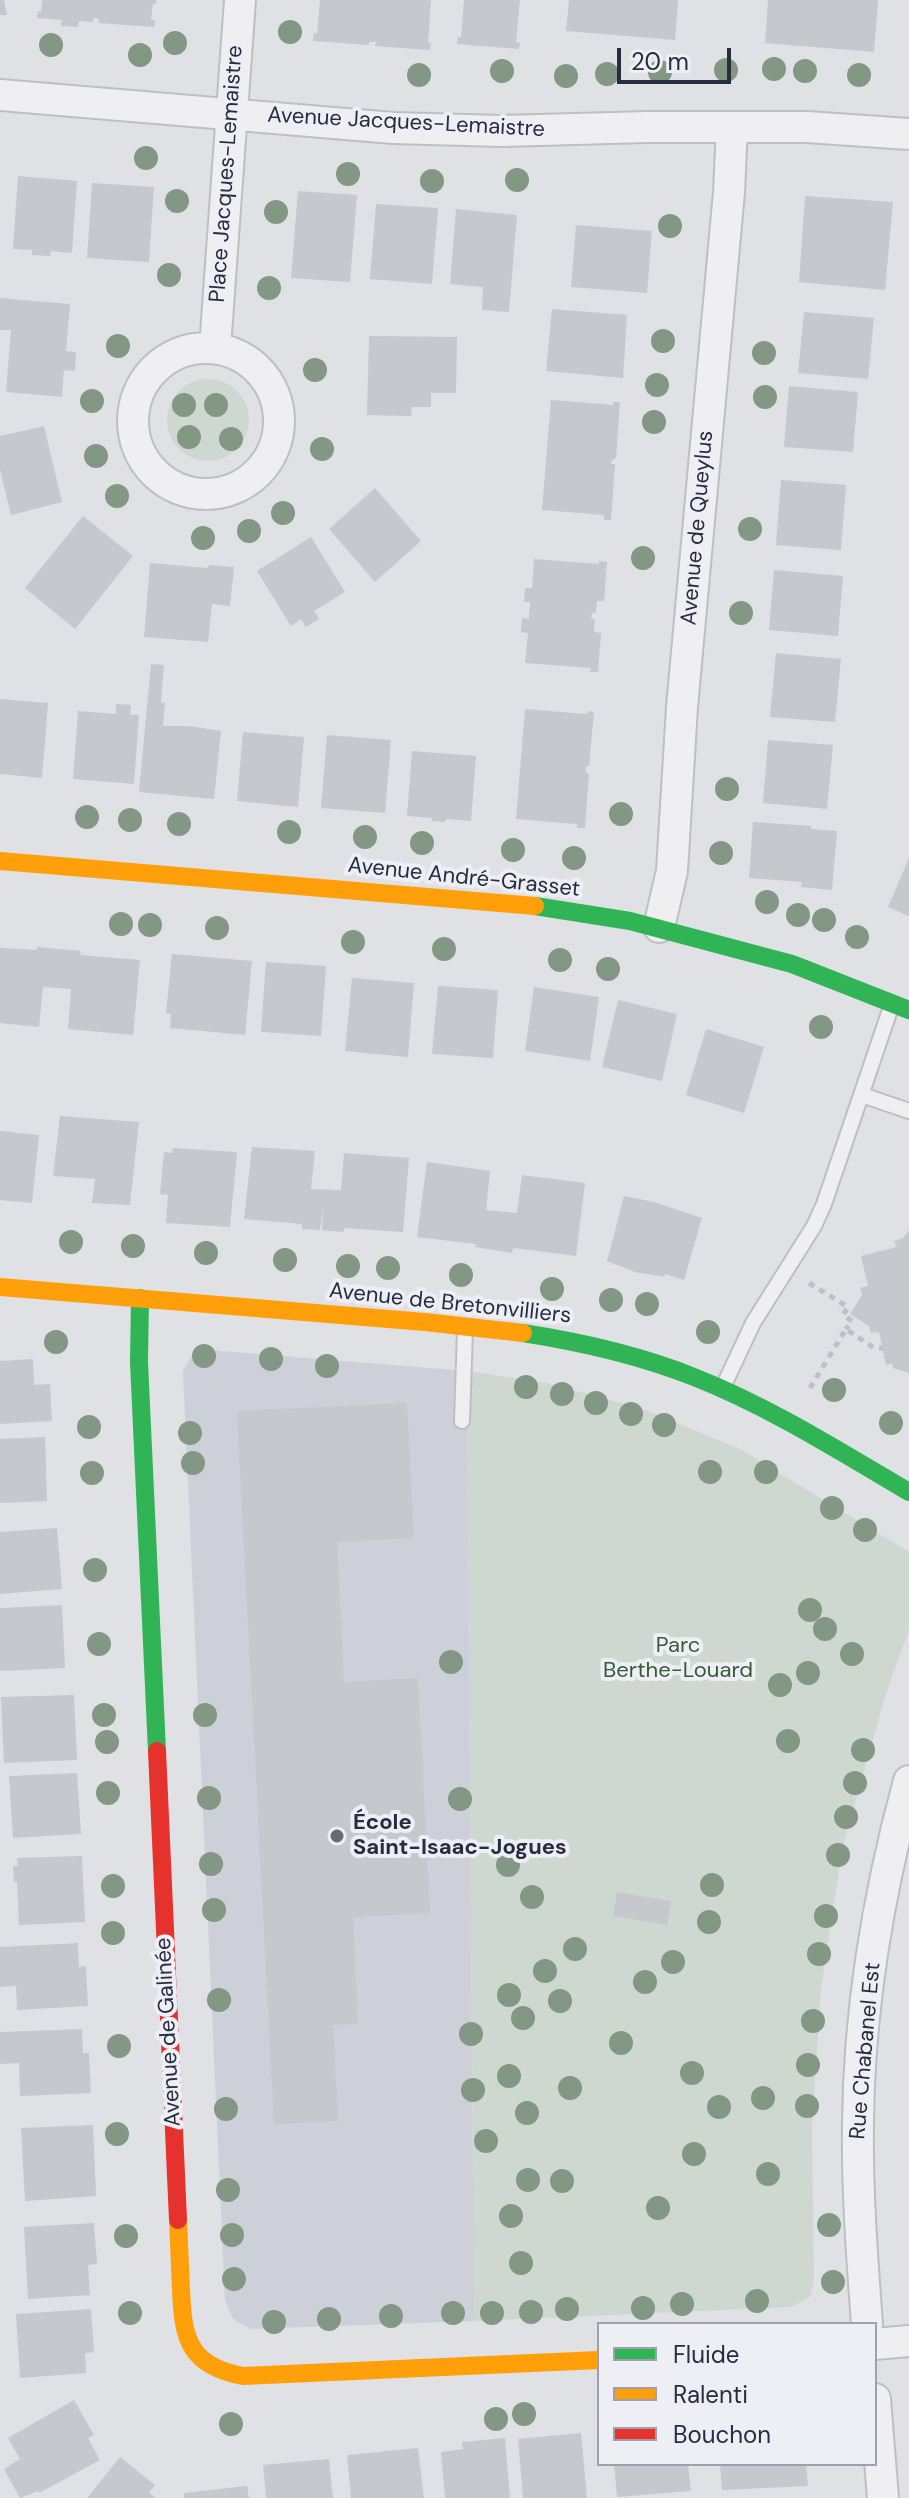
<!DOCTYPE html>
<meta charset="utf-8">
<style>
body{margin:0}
#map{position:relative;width:909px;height:2498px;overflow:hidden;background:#dfe1e5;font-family:"DM Sans",sans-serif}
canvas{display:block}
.legend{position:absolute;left:597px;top:2322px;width:280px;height:144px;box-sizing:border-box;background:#edeff5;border:2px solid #9ea1ac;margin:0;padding:10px 14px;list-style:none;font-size:24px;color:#272c3e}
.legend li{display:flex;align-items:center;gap:16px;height:40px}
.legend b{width:40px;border:2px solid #9ea1ac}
.scale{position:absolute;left:617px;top:48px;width:114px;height:36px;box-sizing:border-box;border:4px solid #272c3e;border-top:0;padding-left:10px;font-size:24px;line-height:28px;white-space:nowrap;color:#272c3e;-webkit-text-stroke:6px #edeff5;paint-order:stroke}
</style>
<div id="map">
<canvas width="909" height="2498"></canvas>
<ul class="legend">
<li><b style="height:10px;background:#30b455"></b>Fluide</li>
<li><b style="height:10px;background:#ff9f0a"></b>Ralenti</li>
<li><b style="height:10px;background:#e5322d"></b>Bouchon</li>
</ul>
<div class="scale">20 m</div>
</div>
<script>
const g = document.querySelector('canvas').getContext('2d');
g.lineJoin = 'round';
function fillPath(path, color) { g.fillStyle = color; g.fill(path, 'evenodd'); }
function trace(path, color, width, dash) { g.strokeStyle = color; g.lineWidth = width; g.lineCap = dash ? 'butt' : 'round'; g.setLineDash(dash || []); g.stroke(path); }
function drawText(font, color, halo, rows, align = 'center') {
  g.font = font + ' "DM Sans",sans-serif'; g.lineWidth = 8; g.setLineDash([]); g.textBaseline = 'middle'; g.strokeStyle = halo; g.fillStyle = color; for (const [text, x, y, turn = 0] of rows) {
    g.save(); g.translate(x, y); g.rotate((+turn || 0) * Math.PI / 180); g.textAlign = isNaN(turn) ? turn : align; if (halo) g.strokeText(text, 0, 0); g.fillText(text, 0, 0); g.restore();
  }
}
fillPath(new Path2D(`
 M208,1350L467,1371L474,2321L250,2329L233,2319L225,2300L183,1371L192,1355Z`), '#cdd0d8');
fillPath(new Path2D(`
 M167 420a41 41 0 1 1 82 0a41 41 0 1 1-82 0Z
 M467,1371L547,1383L643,1409L740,1449L909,1552V1629L884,1700L843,1845L821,1987L812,2128L814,2280L810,2297L792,2307L474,2321Z`), '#ced8d0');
fillPath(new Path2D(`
 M0,0H4L7,15H0Z
 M42,0H156V4H153L151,20H155L154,27L99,23V19L96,18L93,19V22L79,21L78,27L61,26L62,20L37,18L38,11L41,12Z
 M320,0H431L428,43H431L430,50L375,46L376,42H369V45L313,41L314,33L317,34Z
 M464,0H520L516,42L520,43L519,49L457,44L458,37H461Z
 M569,0H678L675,40L566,31Z
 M768,0H878L874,52L765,43Z
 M18,176L77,181L72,253L51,251L50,256L32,255V250L13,249Z
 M92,183L154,187L149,262L87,258Z
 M298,191L357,195L350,282L291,278Z
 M805,196L893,202L885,290L799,282Z
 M376,204L438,208L432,284L370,279Z
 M456,209L517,215L509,312L482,310L483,287L450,284Z
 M576,225L652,231L647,293L571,287Z
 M0,298L70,304L66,351L76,352L75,371L64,370L62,397L6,392L11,330H0Z
 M552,309L627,315L623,378L546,371Z
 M804,312L874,318L868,379L798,373Z
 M369,336L457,337L456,393H431V407H412L411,416L367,415Z
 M789,386L858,392L853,452L784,447Z
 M551,400L613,405V402H620L616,458L612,460L611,464H615L611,520H604V515L542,510Z
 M44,426L62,502L11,515L0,470V436Z
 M781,480L846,485L841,550L776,545Z
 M375,488L421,541L375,582L329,529Z
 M83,516L133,556L75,629L25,588Z
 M311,537L345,592L314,611L319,619L306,627L301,619L291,626L257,571Z
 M534,559L599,564V561L607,562L604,601H597L596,613H592L591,619H595L594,632L601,633L598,672H590L591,668L525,663L528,633L521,632L522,618L529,619L530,602H524L525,588H532Z
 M150,563L208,568L209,565L234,567L230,606L212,604L208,642L144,637Z
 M774,570L843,576L838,636L769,630Z
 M776,653L841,659L835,722L770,717Z
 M151,664L164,665L161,703L165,702L163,726H190L221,731L214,799L139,792Z
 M0,699L48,703L42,778L0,774Z
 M116,704L131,705L130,715H139L134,784L73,779L78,711L116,714Z
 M525,709L587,714L588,711L594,712L589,766H586V773H589L585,828H577V824L516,819Z
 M243,732L304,737L298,807L237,801Z
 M327,735L391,740L385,813L321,808Z
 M768,740L833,745L827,809L763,803Z
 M412,751L476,756L471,821L446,819L445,822L432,821V818L407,816Z
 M753,822L811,826V829L837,831L832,890L801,887L802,882L749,878Z
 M909,858V916L888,907Z
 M37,947L81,951L80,955L140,960L133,1035L68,1029L71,989L43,987L39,1027L0,1023V948L37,950Z
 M172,954L252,961L245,1035L170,1028L171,1014L166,1013Z
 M266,962L326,966L321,1036L261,1032Z
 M352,978L414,983L408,1057L345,1051Z
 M438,986L498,990L493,1058L432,1054Z
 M534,987L599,997L590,1061L525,1051Z
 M618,1000L677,1014L662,1081L602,1067Z
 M706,1029L764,1047L744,1113L686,1095Z
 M60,1116L139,1122L130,1205L92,1203L95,1179L53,1176Z
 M0,1131L39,1135L32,1203L0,1200Z
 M252,1147L315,1151L311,1189L341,1190L344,1153L409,1158L403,1232L344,1228V1232L322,1230L323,1207L320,1230L302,1229V1224L244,1219Z
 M173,1148L237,1152L230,1227L166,1223L168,1195L160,1194L164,1152L172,1153Z
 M427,1162L490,1171L486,1210L517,1213L522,1175L585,1183L576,1256L513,1248L512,1253L475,1247L476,1244L417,1237Z
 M624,1196L654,1202L702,1218L684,1280L665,1274L664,1277L635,1272L607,1261Z
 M909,1230V1373L893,1368L892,1363L886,1365L879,1332L871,1333L869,1326L850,1314L862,1295L860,1288L868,1286L861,1256L897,1247L894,1241L903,1238Z
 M33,1359L34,1385L50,1384L52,1421L0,1424V1361Z
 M407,1403L414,1538L337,1542L344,1682L418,1678L430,1913L353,1917L358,2024L333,2025L338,2121L274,2124L237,1411Z
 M45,1437L47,1501L0,1503V1439Z
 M57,1528L62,1589L0,1594V1532Z
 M62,1605L65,1668L0,1671V1608Z
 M74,1695L77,1760L4,1763L1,1697Z
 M77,1773L81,1834L13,1838L9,1776Z
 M82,1856L85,1922L19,1925L17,1882H14L13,1866H18L17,1858Z
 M617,1892L671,1901L667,1925L613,1916Z
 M78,1943L79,1967L86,1966L88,2006L17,2010L16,1986L0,1987V1947Z
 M82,2029L83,2053H89L91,2093L20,2096L19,2063L0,2064V2032Z
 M93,2125L96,2196L25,2201L21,2128Z
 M94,2223L97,2264L88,2265L90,2295L28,2299L24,2227Z
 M91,2309L94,2352L85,2353L86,2373L20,2378L16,2314Z
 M74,2400L94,2435L88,2438L100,2460L39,2493L38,2491L20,2498L4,2469L20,2459L8,2438Z
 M581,2433L587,2498H523L518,2439Z
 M505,2438L510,2498H445L441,2452L463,2449L462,2442Z
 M418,2448L424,2498H351L347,2455Z
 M120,2457L155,2485L149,2492L156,2498H87Z
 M329,2459L333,2498H266L263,2465Z
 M614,2464H688L691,2491L617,2497Z
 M720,2464H806L808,2486L722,2490Z
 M247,2486L249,2498H184V2493Z`), '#c5c8cc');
const lane = new Path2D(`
 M862,1095L909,1111
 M724,1385L753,1323L814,1226L824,1204L891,1007
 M462,1421L465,1330`);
const street = new Path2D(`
 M0,95L393,128L502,131L648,127H807L909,134
 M133 421a73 73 0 1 1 146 0a73 73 0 1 1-146 0Z
 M215,348L240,0
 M659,927L672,871L682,707L729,192L732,127
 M867,2324C862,2257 857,2190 858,2123C859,2009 879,1891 909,1781
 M875,2344L909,2341
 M875,2399L883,2498`);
trace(lane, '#bebfc3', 18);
trace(street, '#bebfc3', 34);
trace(new Path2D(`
 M809,1283L848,1307L843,1315L852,1321L846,1329
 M810,1388L846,1329L874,1348H883`), '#bfbfc5', 5, [6, 6]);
trace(lane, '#efeff2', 14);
trace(street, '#efeff2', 30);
trace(new Path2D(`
 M535,906L630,921L792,964L909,1010
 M140,1298L139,1362L157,1751
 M523,1333C581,1342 639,1355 694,1377C770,1407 839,1451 909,1492`), '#30b455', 18);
trace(new Path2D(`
 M0,861L535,906
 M0,1287L425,1322L523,1333
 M178,2220C179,2243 180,2266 181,2290C183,2339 189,2366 243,2376L599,2360`), '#ff9f0a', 18);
trace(new Path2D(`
 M157,1751L178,2220`), '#e5322d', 18);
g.fillStyle = '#829784';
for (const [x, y] of [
 [290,32],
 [175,43],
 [51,45],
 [140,55],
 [774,69],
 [726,70],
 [502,71],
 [805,71],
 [660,72],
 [607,74],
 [419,75],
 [859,75],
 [566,76],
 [146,158],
 [348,174],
 [517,180],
 [432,181],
 [177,201],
 [276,212],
 [670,226],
 [169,275],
 [269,288],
 [663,341],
 [118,346],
 [764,353],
 [315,370],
 [657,385],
 [765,397],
 [92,401],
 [184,405],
 [216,405],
 [654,422],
 [189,437],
 [231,439],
 [322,449],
 [96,456],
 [117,496],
 [283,513],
 [750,529],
 [249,531],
 [203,538],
 [643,558],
 [741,613],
 [727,789],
 [621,814],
 [87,817],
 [130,820],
 [179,824],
 [289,832],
 [365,837],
 [422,843],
 [513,850],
 [721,853],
 [574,858],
 [767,902],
 [798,915],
 [824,920],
 [121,924],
 [150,925],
 [217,928],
 [857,937],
 [353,942],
 [444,949],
 [560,960],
 [608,969],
 [821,1027],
 [71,1242],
 [133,1246],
 [206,1253],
 [285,1260],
 [348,1266],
 [388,1268],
 [461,1275],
 [552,1289],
 [611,1300],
 [647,1304],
 [708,1332],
 [56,1342],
 [204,1356],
 [271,1359],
 [327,1366],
 [526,1387],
 [834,1390],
 [562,1394],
 [596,1403],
 [631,1414],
 [891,1423],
 [664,1425],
 [89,1427],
 [190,1433],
 [193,1463],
 [710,1472],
 [766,1472],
 [92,1473],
 [832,1508],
 [865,1530],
 [95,1570],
 [810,1610],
 [825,1629],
 [99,1644],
 [852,1654],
 [451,1662],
 [808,1673],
 [780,1685],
 [104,1715],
 [205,1715],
 [788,1741],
 [107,1742],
 [863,1750],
 [855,1783],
 [108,1793],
 [209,1798],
 [460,1799],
 [846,1817],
 [838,1855],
 [211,1864],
 [508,1865],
 [712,1885],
 [113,1886],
 [532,1897],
 [214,1910],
 [826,1916],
 [709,1922],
 [113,1933],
 [575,1949],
 [819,1954],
 [673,1962],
 [545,1971],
 [645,1982],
 [509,1995],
 [219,2000],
 [560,2001],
 [523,2018],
 [813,2021],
 [471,2034],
 [621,2043],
 [119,2046],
 [808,2065],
 [692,2073],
 [509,2076],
 [570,2088],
 [473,2090],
 [763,2098],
 [807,2106],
 [719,2107],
 [226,2109],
 [527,2113],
 [117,2134],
 [486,2141],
 [694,2154],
 [768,2174],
 [528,2180],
 [562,2181],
 [228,2190],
 [658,2208],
 [511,2216],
 [829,2225],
 [232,2235],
 [126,2236],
 [521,2263],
 [234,2279],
 [833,2282],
 [757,2301],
 [682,2304],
 [643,2308],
 [567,2309],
 [531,2312],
 [130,2313],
 [453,2313],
 [492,2313],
 [391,2316],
 [329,2319],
 [274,2322],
 [524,2414],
 [496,2419],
 [231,2424]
]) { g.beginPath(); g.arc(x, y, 12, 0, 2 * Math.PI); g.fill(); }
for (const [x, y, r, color] of [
 [337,1836,8,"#676b78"]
]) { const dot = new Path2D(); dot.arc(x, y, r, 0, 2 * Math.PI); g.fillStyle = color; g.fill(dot); trace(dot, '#edeff5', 3); }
drawText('22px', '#272c3e', '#edeff5', [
 ["Avenue Jacques-Lemaistre",406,123,3],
 ["Place Jacques-Lemaistre",227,174,-86],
 ["Avenue de Queylus",698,528,-85],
 ["Avenue André-Grasset",464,878,6],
 ["Avenue de Bretonvilliers",450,1304,6],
 ["Avenue de Galinée",169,2032,-93],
 ["Rue Chabanel Est",866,2051,-85]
]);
drawText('22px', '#365a34', '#edeff5', [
 ["Parc",678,1646],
 ["Berthe-Louard",678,1671]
]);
drawText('bold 22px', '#272c3e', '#edeff5', [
 ["École",353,1823],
 ["Saint-Isaac-Jogues",353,1848]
], 'left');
</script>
